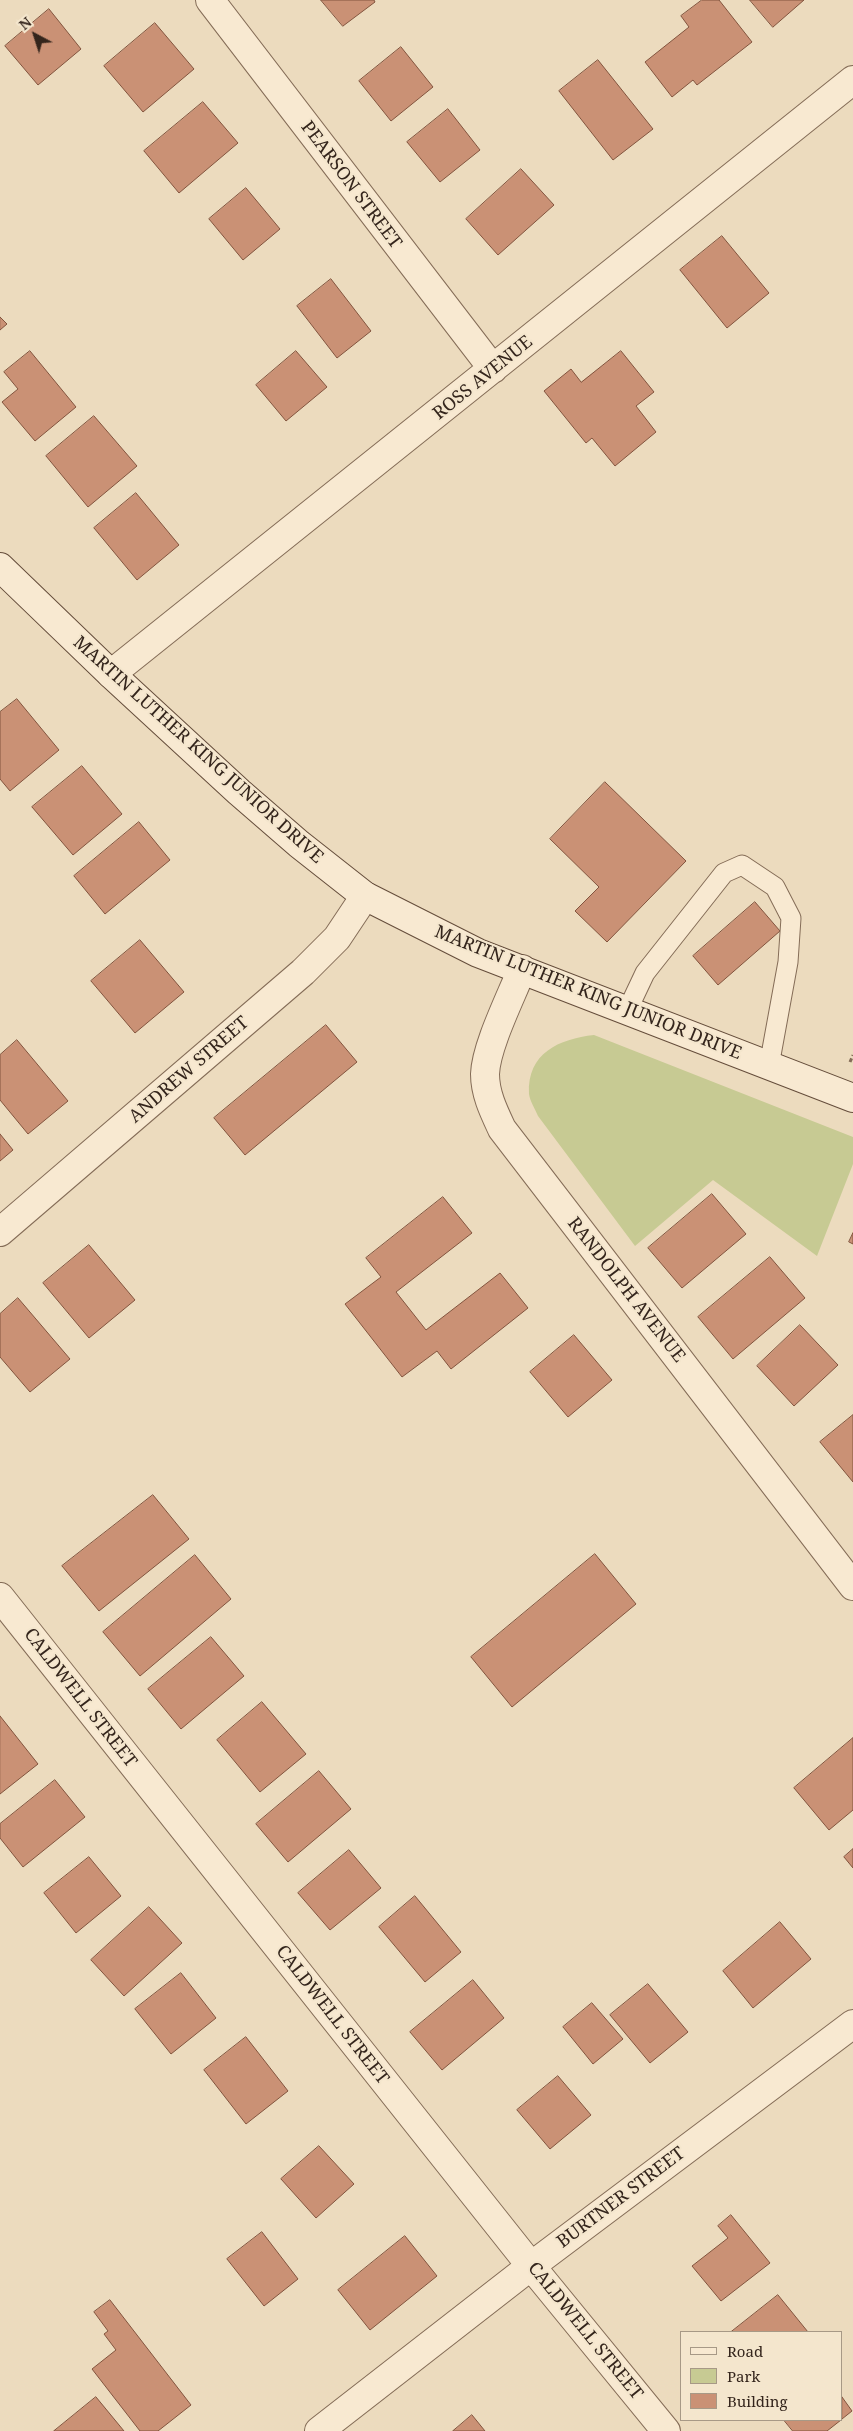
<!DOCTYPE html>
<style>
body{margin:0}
#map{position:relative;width:853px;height:2431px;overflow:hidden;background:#ecdbbe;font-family:"Noto Serif",serif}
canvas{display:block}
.legend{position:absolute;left:680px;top:2331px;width:162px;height:90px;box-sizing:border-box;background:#f4e6cd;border:1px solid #a79986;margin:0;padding:6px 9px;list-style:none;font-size:15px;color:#34251c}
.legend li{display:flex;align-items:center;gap:10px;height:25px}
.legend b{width:25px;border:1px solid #a79986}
.north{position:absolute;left:10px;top:10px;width:50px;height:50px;-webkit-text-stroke:4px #f4e6cd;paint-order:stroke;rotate:320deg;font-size:14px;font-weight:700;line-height:20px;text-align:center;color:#34251c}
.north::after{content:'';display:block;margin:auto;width:18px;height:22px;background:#34251c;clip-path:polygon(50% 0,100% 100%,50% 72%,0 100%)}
</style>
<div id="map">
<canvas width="853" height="2431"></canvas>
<ul class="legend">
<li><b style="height:6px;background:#f8e9d1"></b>Road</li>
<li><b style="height:14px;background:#c7ca93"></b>Park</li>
<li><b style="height:14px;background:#ca9175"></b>Building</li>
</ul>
<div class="north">N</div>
</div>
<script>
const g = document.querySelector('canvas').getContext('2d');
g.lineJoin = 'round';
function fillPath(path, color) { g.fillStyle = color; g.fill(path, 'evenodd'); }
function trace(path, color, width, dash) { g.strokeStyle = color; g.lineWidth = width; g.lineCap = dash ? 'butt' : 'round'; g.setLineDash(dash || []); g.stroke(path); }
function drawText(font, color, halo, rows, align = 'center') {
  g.font = font + ' "Noto Serif",serif'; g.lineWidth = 4; g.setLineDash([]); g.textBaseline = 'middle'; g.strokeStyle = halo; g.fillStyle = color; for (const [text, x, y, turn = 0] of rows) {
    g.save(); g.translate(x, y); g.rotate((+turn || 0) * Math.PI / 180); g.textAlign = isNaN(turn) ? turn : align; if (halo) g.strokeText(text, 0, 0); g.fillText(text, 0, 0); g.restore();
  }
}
fillPath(new Path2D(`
 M594,1035L853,1137V1164L817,1256L713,1180L635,1246L538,1116C535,1109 530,1101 529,1094C527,1053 559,1039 594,1035Z`), '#c7ca93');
const building = new Path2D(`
 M321,0H374L375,2L343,26Z
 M702,0H719L752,42L697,85L693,80L672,97L645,62L689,27L681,16Z
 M750,0H804L773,27Z
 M49,9L81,49L38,85L5,46Z
 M155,23L194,69L143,112L104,66Z
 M401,47L433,87L391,121L359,81Z
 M598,60L653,129L613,160L559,91Z
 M203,102L238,143L179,193L144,151Z
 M448,109L480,150L440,182L407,142Z
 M521,169L554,205L498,255L466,219Z
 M246,188L280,229L243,260L209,219Z
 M722,236L769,293L727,328L680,270Z
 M331,279L371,331L337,358L297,306Z
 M0,317L7,324L0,330Z
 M30,351L76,407L35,441L2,402L18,389L4,372Z
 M296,351L327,387L286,421L256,385Z
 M621,351L654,392L636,406L656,432L615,466L592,438L586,443L544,391L571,369L581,382Z
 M94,416L137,466L88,507L46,456Z
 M136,493L179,545L137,580L94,528Z
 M17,699L59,750L10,791L0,779V712Z
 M82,766L122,814L73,855L32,807Z
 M605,782L686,861L607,942L575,911L599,887L550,839Z
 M139,822L170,860L105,914L74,876Z
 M755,902L780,931L718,985L693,956Z
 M140,940L184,992L135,1033L91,981Z
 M326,1025L357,1062L245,1155L214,1118Z
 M17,1040L68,1101L28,1134L0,1100V1055Z
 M0,1134L13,1150L0,1161Z
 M712,1194L746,1234L682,1288L648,1248Z
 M443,1197L472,1233L396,1292L426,1330L500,1273L528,1308L451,1369L437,1351L402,1377L345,1304L381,1277L366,1258Z
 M853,1233V1244L849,1242Z
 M89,1245L135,1300L89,1338L43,1283Z
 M770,1257L805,1298L733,1359L698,1317Z
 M18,1298L70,1359L30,1392L0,1357V1314Z
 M800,1325L838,1365L794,1406L757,1366Z
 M574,1335L612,1380L568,1417L530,1372Z
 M853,1415V1482L820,1442Z
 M153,1495L189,1539L99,1611L62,1566Z
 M595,1554L636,1604L512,1707L471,1657Z
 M195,1555L231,1599L140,1676L103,1632Z
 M211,1637L244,1676L181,1729L148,1689Z
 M262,1702L306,1754L260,1792L217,1740Z
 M0,1716L38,1764L0,1794Z
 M853,1738V1810L829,1830L794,1788Z
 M319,1771L351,1809L288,1862L256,1824Z
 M55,1780L85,1817L23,1867L0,1838V1824Z
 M853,1849V1868L844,1857Z
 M349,1850L381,1888L330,1930L298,1893Z
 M89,1857L121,1896L76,1933L44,1893Z
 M415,1896L461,1952L425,1982L379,1927Z
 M149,1907L182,1943L124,1996L91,1960Z
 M780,1922L811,1959L753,2008L723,1971Z
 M181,1973L216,2018L171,2054L135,2009Z
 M473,1980L504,2018L442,2070L410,2032Z
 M648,1984L688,2032L650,2063L610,2015Z
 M592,2003L623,2039L593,2064L563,2027Z
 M246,2037L288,2091L246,2124L204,2070Z
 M558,2076L591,2115L550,2149L517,2110Z
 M319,2146L354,2184L316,2218L281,2179Z
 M731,2215L770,2263L721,2301L692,2266L728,2238L718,2226Z
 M262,2232L298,2279L264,2306L227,2259Z
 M405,2236L437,2276L370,2330L338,2290Z
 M778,2295L808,2332H731Z
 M110,2300L191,2405L158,2431H140L92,2369L116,2350L104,2334L108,2331L94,2312Z
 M96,2397L124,2431H54Z
 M842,2397L852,2411L842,2419Z
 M472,2415L485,2431H453Z
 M784,2420H841L827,2431H793Z`);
fillPath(building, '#ca9175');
trace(building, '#82543e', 1);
const service = new Path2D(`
 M628,1009L645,973L724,873L742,865L775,887L791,918L788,962L769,1066`);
const minor = new Path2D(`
 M210,0L493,369
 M111,674L853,80
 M0,1232L303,972L337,938L365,896
 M0,1597L531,2266L666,2431
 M319,2431L531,2266L853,2024`);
const tertiary = new Path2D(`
 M522,969C511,997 486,1046 485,1074C485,1094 494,1112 502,1129L853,1586`);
const secondary = new Path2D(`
 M0,567L111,674L239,792L299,844L365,896L478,953L853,1098`);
trace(service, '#846c57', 21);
trace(minor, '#846c57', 30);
trace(tertiary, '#846c57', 30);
trace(secondary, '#654d3b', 30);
trace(new Path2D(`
 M850,1062L853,1055`), '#846c57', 3, [4, 2.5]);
trace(service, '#f8e9d1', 19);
trace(minor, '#f8e9d1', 28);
trace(tertiary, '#f8e9d1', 28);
trace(secondary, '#f8e9d1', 28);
drawText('18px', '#34251c', '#f4e6cd', [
 ["PEARSON STREET",351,185,53],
 ["ROSS AVENUE",483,378,-39],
 ["MARTIN LUTHER KING JUNIOR DRIVE",198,750,42],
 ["MARTIN LUTHER KING JUNIOR DRIVE",588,993,22],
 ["ANDREW STREET",189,1070,-41],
 ["RANDOLPH AVENUE",626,1290,52],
 ["CALDWELL STREET",80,1698,52],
 ["CALDWELL STREET",332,2015,52],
 ["BURTNER STREET",621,2198,-37],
 ["CALDWELL STREET",585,2331,51]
]);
</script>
